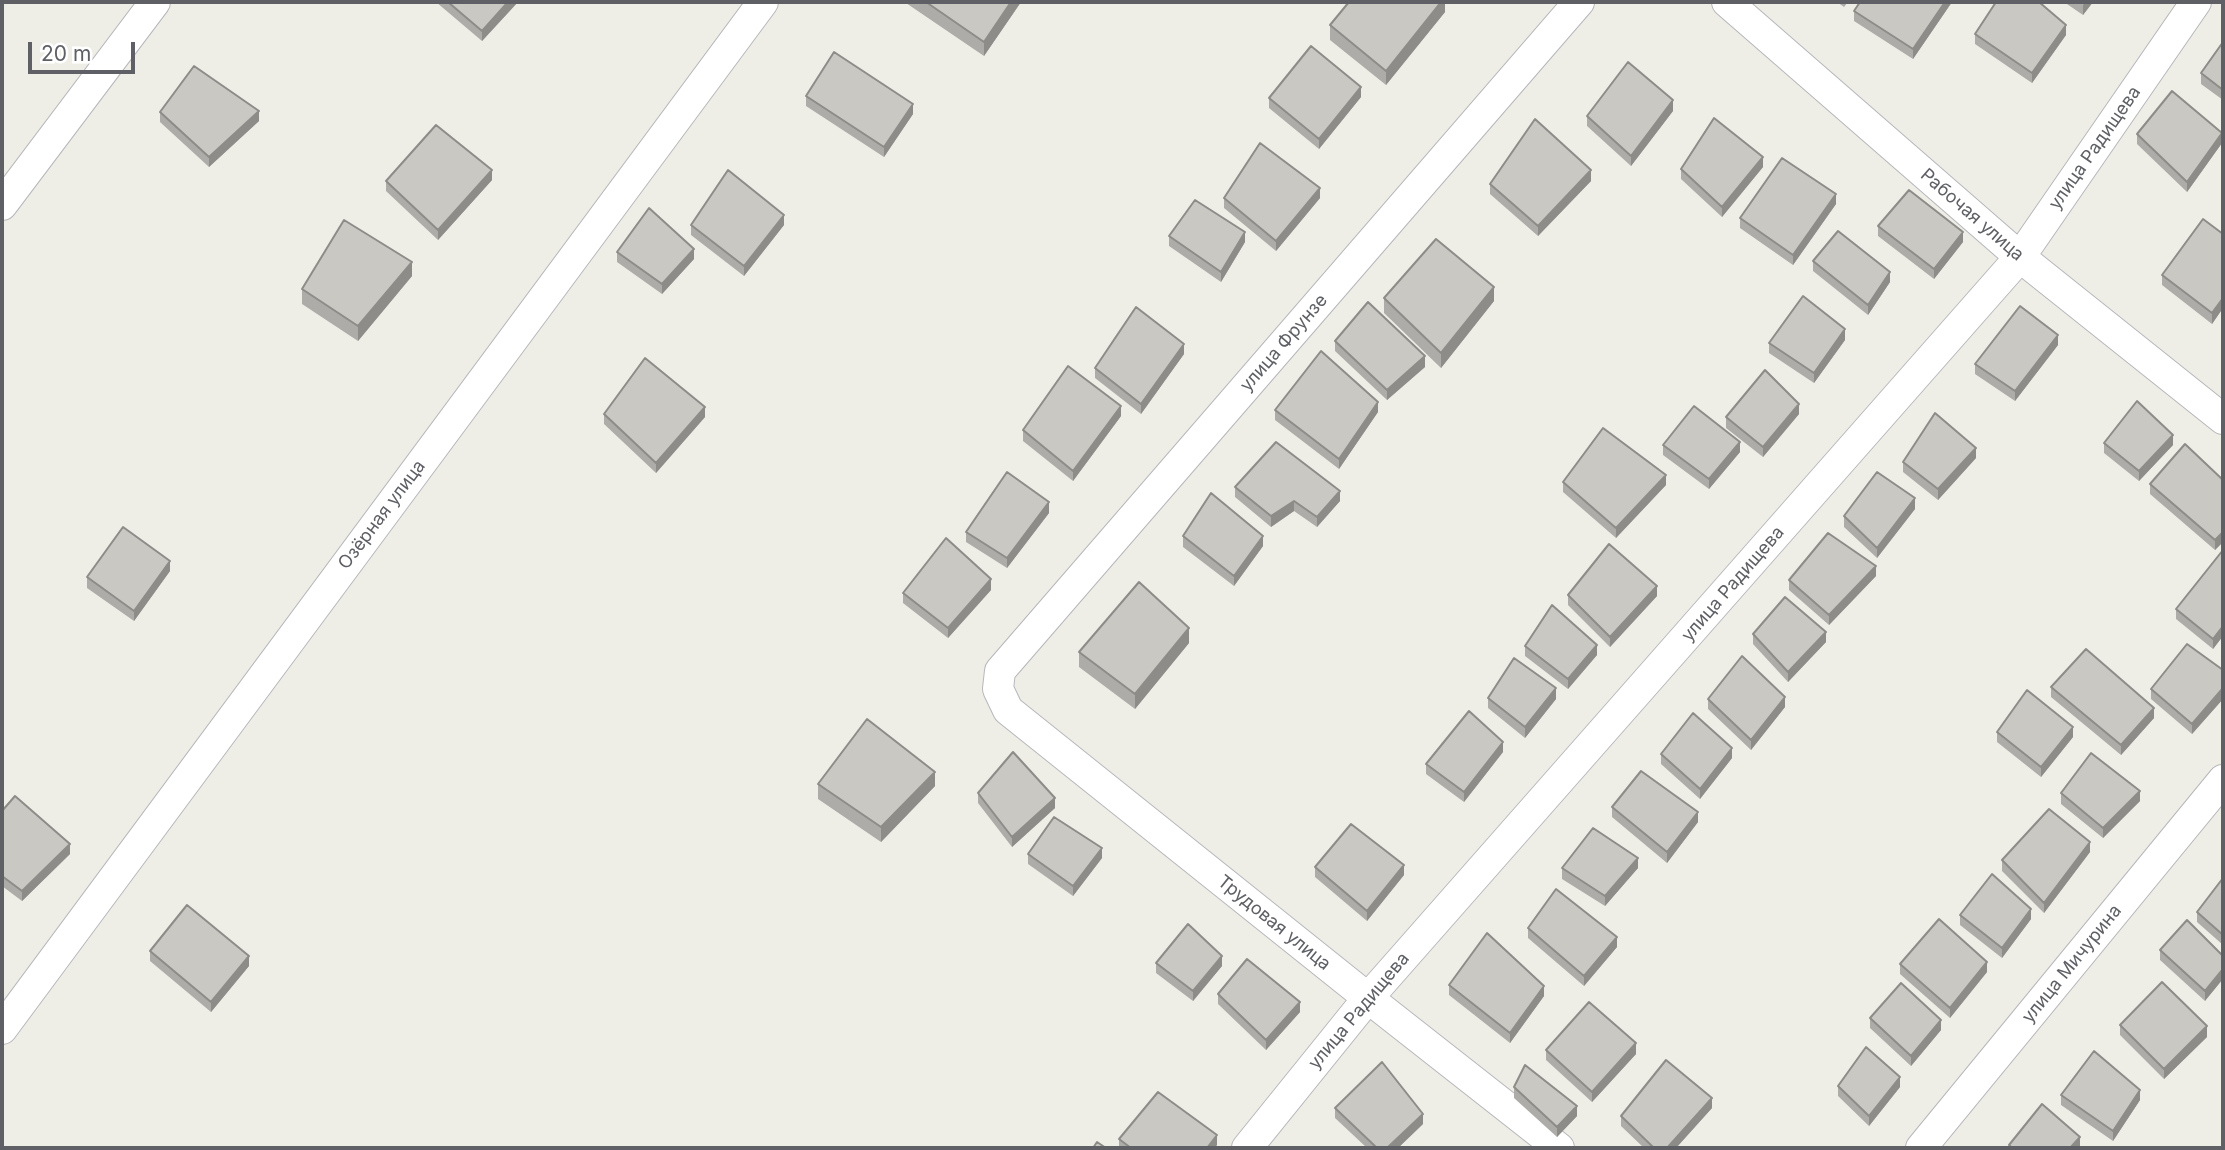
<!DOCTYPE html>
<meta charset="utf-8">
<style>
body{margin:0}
#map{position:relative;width:2225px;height:1150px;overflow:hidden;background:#efeee6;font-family:Inter,sans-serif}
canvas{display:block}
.frame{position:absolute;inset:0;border:4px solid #5e6065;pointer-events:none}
.scale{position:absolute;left:28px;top:42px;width:107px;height:32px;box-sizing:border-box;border:4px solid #5e6065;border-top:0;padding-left:9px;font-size:21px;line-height:24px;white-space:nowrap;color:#5e6065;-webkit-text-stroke:5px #fff;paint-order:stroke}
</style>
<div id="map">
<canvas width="2225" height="1150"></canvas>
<div class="frame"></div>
<div class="scale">20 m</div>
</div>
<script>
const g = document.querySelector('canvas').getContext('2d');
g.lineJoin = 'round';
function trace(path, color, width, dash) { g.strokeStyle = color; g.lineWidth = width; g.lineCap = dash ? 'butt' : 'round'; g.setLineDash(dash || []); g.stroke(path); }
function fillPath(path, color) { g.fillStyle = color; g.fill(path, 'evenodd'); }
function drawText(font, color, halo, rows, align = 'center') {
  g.font = font + ' Inter,sans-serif'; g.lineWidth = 6; g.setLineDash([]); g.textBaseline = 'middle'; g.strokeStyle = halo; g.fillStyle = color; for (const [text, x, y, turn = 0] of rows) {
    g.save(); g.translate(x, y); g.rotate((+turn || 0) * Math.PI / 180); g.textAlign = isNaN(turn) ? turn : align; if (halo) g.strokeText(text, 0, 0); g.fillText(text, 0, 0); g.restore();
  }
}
const minor = new Path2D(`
 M1727,2L2020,257L2223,419
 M2,205L155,2
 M2,1029L763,2
 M1247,1148L1368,998L2020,257L2196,2
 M1559,1148L1368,998L1008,710L998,689L1000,671L1579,2
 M1921,1148L2223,780`);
trace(minor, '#b6b7bc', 32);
trace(minor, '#fff', 30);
fillPath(new Path2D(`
 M436,2H518L482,41Z
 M906,2H1021L984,56L906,3Z
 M1445,2V12L1386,85L1330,40V25Z
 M1837,2H1848L1844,7Z
 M1952,2L1913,59L1854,21V11Z
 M2064,2H2093L2083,15Z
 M1975,34L2066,35L2032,83L1975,44Z
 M2223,42V100L2201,84V73Z
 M806,96L913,114L884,157L806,106Z
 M1361,97L1319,149L1269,108V98Z
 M1673,111L1631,166L1587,126V116Z
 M160,112L259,121L209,167L160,122Z
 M2137,134L2222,143L2187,192L2137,144Z
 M1763,167L1722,217L1681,179V169Z
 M492,180L438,240L386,191V181Z
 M1591,181L1538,236L1490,194V184Z
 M1224,198H1320L1276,251L1224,208Z
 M1836,204L1793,265L1740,228V218Z
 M691,225H784L744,276L691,235Z
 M1878,226L1963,242L1934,279L1878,236Z
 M2223,234V308L2212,324L2162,285V275Z
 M1169,236L1245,242L1221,282L1169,246Z
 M617,252L694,259L662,294L617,262Z
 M1813,261L1890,282L1868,315L1813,271Z
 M412,276L358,341L302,304V289Z
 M1384,298L1494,301L1441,368L1384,313Z
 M1845,340L1814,383L1769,353V343Z
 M1335,341L1425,367L1387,400L1335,351Z
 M2058,345L2015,401L1975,374V364Z
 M1184,354L1141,414L1095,378V368Z
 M1275,410L1378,412L1339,469L1275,420Z
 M604,414L705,417L656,473L604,424Z
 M1799,414L1763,457L1726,428V417Z
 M1121,416L1073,481L1023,441V430Z
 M2104,443L2173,445L2139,481L2104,453Z
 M1663,445L1740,452L1709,489L1663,455Z
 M1976,458L1938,500L1903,472V462Z
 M2223,480V542L2215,550L2150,494V484Z
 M1563,482L1666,485L1616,538L1563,492Z
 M1235,487L1340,501L1317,527L1294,511L1271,527L1235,497Z
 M1915,509L1877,558L1844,527V516Z
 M1049,513L1007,568L966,542V532Z
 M1183,536L1263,546L1234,586L1183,547Z
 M2223,550V636L2213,649L2176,619V609Z
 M170,571L134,621L87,588V577Z
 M1876,576L1829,625L1789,590V580Z
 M991,590L948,638L903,603V593Z
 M1568,595L1657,596L1610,647L1568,605Z
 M1753,634L1826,642L1788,682L1753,644Z
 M1189,643L1135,709L1079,667V652Z
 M1525,646L1597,655L1568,689L1525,656Z
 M2223,670V699L2192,734L2151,699V689Z
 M2051,687L2154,718L2121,755L2051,697Z
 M1488,698L1556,699L1525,738L1488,708Z
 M1708,699L1785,707L1751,750L1708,709Z
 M1997,732L2073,737L2041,777L1997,742Z
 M1503,752L1464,802L1426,774V764Z
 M1661,754L1732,758L1700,799L1661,764Z
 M818,784L935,786L881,842L818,799Z
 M978,793L1055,808L1012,847L978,803Z
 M2061,793L2140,801L2103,838L2061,804Z
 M1612,807L1698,822L1667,863L1612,817Z
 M2,811L70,854L22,901L2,886Z
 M2090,852L2044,913L2002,871V860Z
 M1028,854L1102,858L1073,896L1028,864Z
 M1315,867L1404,875L1367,921L1315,877Z
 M1562,868H1638L1605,906L1562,879Z
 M2223,878V945L2197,922V912Z
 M1960,915L2031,919L2002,958L1960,925Z
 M1528,928L1617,947L1584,986L1528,938Z
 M2160,950L2223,956L2205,1001L2160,960Z
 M150,951L249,966L211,1012L150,961Z
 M1156,963L1222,966L1193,1001L1156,973Z
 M1900,964L1987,972L1950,1018L1900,974Z
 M1449,985L1544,996L1510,1043L1449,995Z
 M1218,994L1300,1012L1266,1050L1218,1004Z
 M1870,1018L1941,1030L1911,1066L1870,1028Z
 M2120,1025L2207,1037L2164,1079L2120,1035Z
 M1546,1050L1636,1054L1592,1102L1546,1060Z
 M1838,1086L1900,1087L1869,1126L1838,1096Z
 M1514,1087L1577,1116L1557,1137L1514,1098Z
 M2061,1095L2140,1100L2113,1141L2061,1105Z
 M1335,1108L1423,1124L1398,1148H1367L1335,1118Z
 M1712,1108L1676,1148H1644L1621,1126V1116Z
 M1119,1139L1217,1145L1214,1148H1119Z`), '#aeaca8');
fillPath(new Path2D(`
 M508,2H518L482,41V31Z
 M1011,2H1021L984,56V42Z
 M1441,2H1445V12L1386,85V71Z
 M1945,2H1952L1913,59V49Z
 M2086,2H2093L2083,15V5Z
 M2066,25V35L2032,83V73Z
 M1361,87V97L1319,149V139Z
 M1673,100V111L1631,166V156Z
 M913,104V114L884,157V147Z
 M259,111V121L209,167V157Z
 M2222,133V143L2187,192V182Z
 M1763,157V167L1722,217V207Z
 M492,170V180L438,240V230Z
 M1591,170V181L1538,236V226Z
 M1320,188V198L1276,251V241Z
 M1836,194V204L1793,265V255Z
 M784,215V225L744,276V266Z
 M1245,232V242L1221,282V272Z
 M1963,232V242L1934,279V269Z
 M694,249V259L662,294V284Z
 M412,262V276L358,341V326Z
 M1890,272V282L1868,315V305Z
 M1494,287V301L1441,368V353Z
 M2223,298V308L2212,324V313Z
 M1845,329V340L1814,383V373Z
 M2058,335V345L2015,401V391Z
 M1184,344V354L1141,414V404Z
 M1425,356V367L1387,400V390Z
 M1378,402V412L1339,469V459Z
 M1799,404V414L1763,457V447Z
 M1121,406V416L1073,481V471Z
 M705,407V417L656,473V463Z
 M2173,435V445L2139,481V471Z
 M1740,442V452L1709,489V479Z
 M1976,448V458L1938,500V489Z
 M1666,475V485L1616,538V528Z
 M1340,491V501L1317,527V517Z
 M1915,498V509L1877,558V548Z
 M1294,501V511L1271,527V516Z
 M1049,502V513L1007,568V558Z
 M2223,532V542L2215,550V540Z
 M1263,536V546L1234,586V576Z
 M170,561V571L134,621V611Z
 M1876,566V576L1829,625V615Z
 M991,579V590L948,638V628Z
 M1657,586V596L1610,647V637Z
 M2223,626V636L2213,649V639Z
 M1189,628V643L1135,709V694Z
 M1826,632V642L1788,682V672Z
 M1597,645V655L1568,689V679Z
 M1556,688V699L1525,738V727Z
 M2223,688V699L2192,734V724Z
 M1785,697V707L1751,750V740Z
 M2154,708V718L2121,755V745Z
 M2073,727V737L2041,777V767Z
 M1503,742V752L1464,802V792Z
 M1732,748V758L1700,799V789Z
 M935,772V786L881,842V827Z
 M2140,791V801L2103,838V828Z
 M1055,798V808L1012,847V837Z
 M1698,812V822L1667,863V852Z
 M2090,842V852L2044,913V903Z
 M70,844V854L22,901V891Z
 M1102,848V858L1073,896V886Z
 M1638,858V868L1605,906V896Z
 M1404,865V875L1367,921V911Z
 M2031,909V919L2002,958V948Z
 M1617,937V947L1584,986V976Z
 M249,956V966L211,1012V1002Z
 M1222,956V966L1193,1001V991Z
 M1987,962V972L1950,1018V1008Z
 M2223,969V979L2205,1001V991Z
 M1544,986V996L1510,1043V1033Z
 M1300,1002V1012L1266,1050V1040Z
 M1941,1020V1030L1911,1066V1056Z
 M2207,1026V1037L2164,1079V1069Z
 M1636,1043V1054L1592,1102V1092Z
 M1900,1077V1087L1869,1126V1116Z
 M2140,1090V1100L2113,1141V1131Z
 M1712,1098V1108L1676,1148H1667Z
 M1577,1106V1116L1557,1137V1127Z
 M1423,1114V1124L1398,1148H1387Z
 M1217,1135V1145L1214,1148H1207Z
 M2080,1137V1147L2079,1148H2070Z`), '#8d8c88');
const building = new Path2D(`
 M448,2H508L482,31Z
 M926,2H1011L984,42Z
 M1349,2H1441L1386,71L1330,25Z
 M1860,2H1945L1913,49L1854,11Z
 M1996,2H2039L2066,25L2032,73L1975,34Z
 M2223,42V90L2201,73Z
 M1311,46L1361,87L1319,139L1269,98Z
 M834,52L913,104L884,147L806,96Z
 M1628,62L1673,100L1631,156L1587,116Z
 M194,66L259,111L209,157L160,112Z
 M2172,91L2222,133L2187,182L2137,134Z
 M1714,118L1763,157L1722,207L1681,169Z
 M1535,119L1591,170L1538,226L1490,184Z
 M436,125L492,170L438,230L386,181Z
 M1260,143L1320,188L1276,241L1224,198Z
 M1782,158L1836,194L1793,255L1740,218Z
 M728,170L784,215L744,266L691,225Z
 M1909,190L1963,232L1934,269L1878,226Z
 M1195,200L1245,232L1221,272L1169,236Z
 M649,208L694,249L662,284L617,252Z
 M2203,219L2223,234V298L2212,313L2162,275Z
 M344,220L412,262L358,326L302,289Z
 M1838,231L1890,272L1868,305L1813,261Z
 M1436,239L1494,287L1441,353L1384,298Z
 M1803,296L1845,329L1814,373L1769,343Z
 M1368,302L1425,356L1387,390L1335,341Z
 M2020,306L2058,335L2015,391L1975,364Z
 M1136,307L1184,344L1141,404L1095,368Z
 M1321,351L1378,402L1339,459L1275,410Z
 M645,358L705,407L656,463L604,414Z
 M1068,366L1121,406L1073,471L1023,430Z
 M1765,370L1799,404L1763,447L1726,417Z
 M2137,401L2173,435L2139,471L2104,443Z
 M1694,406L1740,442L1709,479L1663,445Z
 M1935,413L1976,448L1938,489L1903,462Z
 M1603,428L1666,475L1616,528L1563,482Z
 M1276,442L1340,491L1317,517L1294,501L1271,516L1235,487Z
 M2185,444L2223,480V532L2215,540L2150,484Z
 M1007,472L1049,502L1007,558L966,532Z
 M1877,472L1915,498L1877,548L1844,516Z
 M1211,493L1263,536L1234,576L1183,536Z
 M123,527L170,561L134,611L87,577Z
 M1828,533L1876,566L1829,615L1789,580Z
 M946,538L991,579L948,628L903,593Z
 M1609,544L1657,586L1610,637L1568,595Z
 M2223,550V626L2213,639L2176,609Z
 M1139,582L1189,628L1135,694L1079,652Z
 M1785,597L1826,632L1788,672L1753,634Z
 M1552,605L1597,645L1568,679L1525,646Z
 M2187,644L2223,670V688L2192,724L2151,689Z
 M2086,649L2154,708L2121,745L2051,687Z
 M1742,656L1785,697L1751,740L1708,699Z
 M1514,658L1556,688L1525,727L1488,698Z
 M2027,690L2073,727L2041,767L1997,732Z
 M1469,711L1503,742L1464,792L1426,764Z
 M1693,713L1732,748L1700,789L1661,754Z
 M867,719L935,772L881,827L818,784Z
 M1013,752L1055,798L1012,837L978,793Z
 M2091,753L2140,791L2103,828L2061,793Z
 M1641,771L1698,812L1667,852L1612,807Z
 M15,796L70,844L22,891L2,876V811Z
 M2049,809L2090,842L2044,903L2002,860Z
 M1054,817L1102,848L1073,886L1028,854Z
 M1351,824L1404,865L1367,911L1315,867Z
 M1593,828L1638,858L1605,896L1562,868Z
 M1992,874L2031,909L2002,948L1960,915Z
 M2223,878V935L2197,912Z
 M1556,889L1617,937L1584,976L1528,928Z
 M187,905L249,956L211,1002L150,951Z
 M1939,919L1987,962L1950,1008L1900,964Z
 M2187,920L2223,956V969L2205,991L2160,950Z
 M1188,924L1222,956L1193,991L1156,963Z
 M1487,933L1544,986L1510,1033L1449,985Z
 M1247,959L1300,1002L1266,1040L1218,994Z
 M2162,982L2207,1026L2164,1069L2120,1025Z
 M1901,983L1941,1020L1911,1056L1870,1018Z
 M1589,1002L1636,1043L1592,1092L1546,1050Z
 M1866,1047L1900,1077L1869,1116L1838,1086Z
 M2094,1051L2140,1090L2113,1131L2061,1095Z
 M1666,1060L1712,1098L1667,1148H1654L1621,1116Z
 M1382,1062L1423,1114L1387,1148H1377L1335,1108Z
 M1525,1065L1577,1106L1557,1127L1514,1087Z
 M1158,1092L1217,1135L1207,1148H1131L1119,1139Z
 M2042,1104L2080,1137L2070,1148H2012L2009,1145Z
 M1097,1142L1106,1148H1093Z`);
fillPath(building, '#cac8c3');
trace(building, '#8d8c88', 2);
drawText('18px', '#5e6065', '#fff', [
 ["улица Радищева",2095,148,-55],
 ["Рабочая улица",1972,215,41],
 ["улица Фрунзе",1284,343,-49],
 ["Озёрная улица",382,515,-53],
 ["улица Радищева",1733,584,-49],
 ["Трудовая улица",1274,923,39],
 ["улица Мичурина",2072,964,-51],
 ["улица Радищева",1359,1011,-50]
]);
</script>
